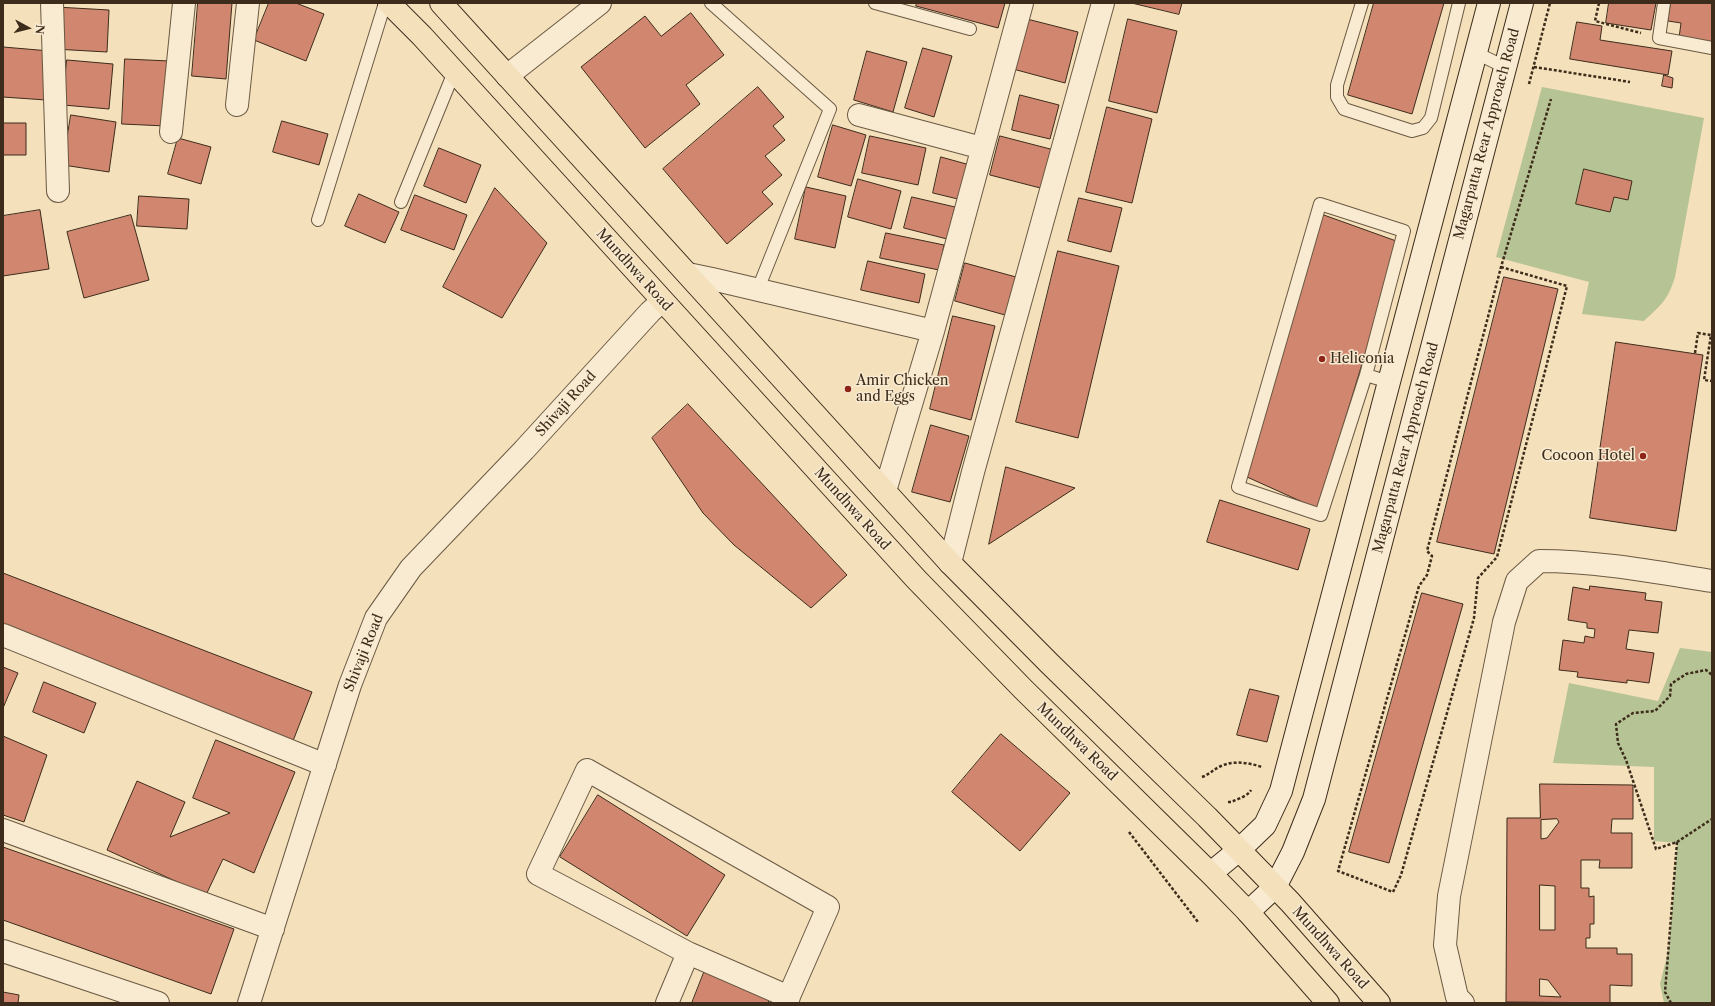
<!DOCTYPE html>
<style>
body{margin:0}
#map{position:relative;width:1715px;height:1006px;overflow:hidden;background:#f4e0ba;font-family:"Libre Caslon Text",serif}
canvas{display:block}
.frame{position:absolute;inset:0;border:4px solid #3d2c1b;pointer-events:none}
.north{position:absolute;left:8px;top:8px;width:40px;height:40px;-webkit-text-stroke:3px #f8ebd2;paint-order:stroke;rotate:97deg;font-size:11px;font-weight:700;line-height:16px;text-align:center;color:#3d2c1b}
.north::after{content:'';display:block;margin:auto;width:14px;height:18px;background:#3d2c1b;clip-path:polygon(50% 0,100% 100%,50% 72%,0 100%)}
</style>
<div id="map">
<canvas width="1715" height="1006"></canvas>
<div class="frame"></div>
<div class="north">N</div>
</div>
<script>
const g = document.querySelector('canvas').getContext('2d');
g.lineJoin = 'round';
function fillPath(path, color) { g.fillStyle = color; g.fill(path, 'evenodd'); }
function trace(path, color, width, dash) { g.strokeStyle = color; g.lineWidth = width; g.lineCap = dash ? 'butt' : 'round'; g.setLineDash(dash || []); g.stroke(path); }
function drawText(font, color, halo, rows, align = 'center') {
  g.font = font + ' "Libre Caslon Text",serif'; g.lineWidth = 3; g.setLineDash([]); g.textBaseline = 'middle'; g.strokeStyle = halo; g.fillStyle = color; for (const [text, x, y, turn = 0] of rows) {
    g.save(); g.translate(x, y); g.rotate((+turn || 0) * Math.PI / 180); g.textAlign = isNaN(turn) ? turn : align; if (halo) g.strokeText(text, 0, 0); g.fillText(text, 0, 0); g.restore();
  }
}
fillPath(new Path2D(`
 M1542,87L1704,118L1675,277C1668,300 1661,305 1644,321L1582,314L1589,282L1496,257Z
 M1680,648L1712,652V1003H1664L1660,984L1669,948L1677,843L1654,841V767L1553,763L1569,683L1658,701Z`), '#b6c394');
const building = new Path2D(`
 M198,3H232L226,79L192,76Z
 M269,3H296L324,14L306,61L254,40Z
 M917,3H1005L998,28L916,6Z
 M1132,3H1182L1179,14Z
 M1374,3H1444L1412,114L1348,95Z
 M1609,3H1656L1651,30L1606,23Z
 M1671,3H1712V44L1679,38L1681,23L1668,21Z
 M56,7L109,10L107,52L54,49Z
 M691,13L724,55L686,85L700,104L645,148L581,67L645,16L661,36Z
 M1027,19L1078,32L1065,83L1013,69Z
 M1128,19L1177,31L1157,113L1109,101Z
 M1577,22L1602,26L1600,40L1672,51L1668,75L1570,59Z
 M3,47L50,51L46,100L3,97Z
 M923,48L952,56L934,117L905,108Z
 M867,51L907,62L893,112L854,100Z
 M125,59L170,61L166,126L122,124Z
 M67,60L113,64L109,109L63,105Z
 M1664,75L1673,78L1672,88L1662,86Z
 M758,87L784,117L773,126L785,140L765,156L782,175L762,192L773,204L727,244L663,169Z
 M1020,95L1059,105L1050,139L1012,130Z
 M1107,107L1152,119L1132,203L1086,192Z
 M71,115L116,122L109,172L63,165Z
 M282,121L328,134L319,165L273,152Z
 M3,123H26V155H3Z
 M833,125L866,135L851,186L818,177Z
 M870,136L926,148L918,185L862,173Z
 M1000,136L1058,151L1048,190L990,175Z
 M178,138L211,147L201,184L168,174Z
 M439,148L481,165L466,203L424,186Z
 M941,157L970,165L962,200L933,193Z
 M1584,169L1632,181L1628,200L1614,197L1610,212L1576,204Z
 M858,179L901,191L891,229L848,217Z
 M806,187L846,196L835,248L795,239Z
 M495,188L547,243L502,318L443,287Z
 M359,194L399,212L385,243L345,226Z
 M415,195L467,215L454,250L401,230Z
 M139,196L189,199L187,229L137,226Z
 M912,197L955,207L947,239L904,228Z
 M1079,198L1122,208L1111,252L1068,241Z
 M40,210L49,269L3,276V216Z
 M1321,214L1399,242L1318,509L1247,477Z
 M131,215L149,280L84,298L67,232Z
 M886,233L944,245L939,270L880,258Z
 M1058,251L1119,266L1078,438L1016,422Z
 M868,261L925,274L919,303L861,290Z
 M965,263L1016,277L1005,315L955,301Z
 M1504,277L1558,289L1494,554L1437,542Z
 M953,316L995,326L971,420L930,409Z
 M1616,342L1703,355L1676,531L1590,518Z
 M688,404L847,575L811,608L734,545L703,513L652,438Z
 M931,425L969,436L950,502L912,492Z
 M1006,467L1075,488L989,544Z
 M1220,500L1310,529L1298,570L1207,542Z
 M3,573L312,692L293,741L3,627Z
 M1590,586L1646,593L1645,600L1662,602L1658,633L1629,630L1626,649L1654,653L1649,683L1627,680V683L1577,677L1578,672L1559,670L1563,640L1584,643L1585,636L1594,638L1595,629L1587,628V623L1568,620L1573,587L1589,590Z
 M1422,593L1463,604L1389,863L1349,852Z
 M3,667L18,673L3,708Z
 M44,682L96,703L84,733L33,712Z
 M1250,689L1279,696L1267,742L1237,735Z
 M1001,734L1070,793L1020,851L952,792Z
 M3,736L47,755L24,822L3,815Z
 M216,740L295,772L254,873L223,859L206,895L107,850L137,781L185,802L170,837L230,813L193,798Z
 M1540,784L1633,785V819H1612L1611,833H1632V868H1599L1600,860H1581V888H1589V897L1594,896V924H1590V938H1586V948H1617V954H1632V986L1610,985V1003H1631L1506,1002L1507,818H1540ZM1557,819L1559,822L1547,838L1541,839V820ZM1540,885L1555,886V930H1540ZM1540,979L1548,980L1561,997L1540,996Z
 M598,795L725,875L687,936L560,857Z
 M3,847L234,929L211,994L3,920Z
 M705,970L770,997L768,1003H692Z
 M3,992L19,995L18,1003H3Z`);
fillPath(building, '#d0866f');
trace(building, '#3d2c1b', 1);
const lane = new Path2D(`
 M711,3L830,109L758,289
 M875,3L970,29
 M1362,3L1337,85V97L1344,109L1412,131L1423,128L1431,118L1459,3
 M1664,3L1659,38L1712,48
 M1476,53L1505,67
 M401,202L454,72
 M318,220L385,3
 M1366,375L1321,515L1238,487L1320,204L1404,231L1366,375L1389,382`);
const street = new Path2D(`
 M52,3L58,191
 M507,76L600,3
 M237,105L248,3
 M859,115L982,148
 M171,132L184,3
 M688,274L712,279L933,331
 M885,491L933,331L1022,3
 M950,563L973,472L1103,3
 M3,635L325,765
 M3,830L273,929
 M3,951L158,1003
 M688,953L789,997
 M249,1003L350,685L376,618L411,568L524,450L650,312L662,301
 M667,1003L688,953L538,874L587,770L828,907L786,1003
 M1463,1003L1457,997L1445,945L1449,896L1504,622L1517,581L1539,561C1597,561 1655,572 1712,581`);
const secondary = new Path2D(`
 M1211,873L1239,850L1265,825L1281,791L1489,3
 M1248,912L1275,887L1293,852L1314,799L1522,3`);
const highway = new Path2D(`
 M389,3L422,36L916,579L1023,689L1213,876L1248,912L1328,1003
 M441,3L950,563L1049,663L1207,817L1290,902L1379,1003`);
trace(lane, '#6b5943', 14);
trace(street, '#6b5943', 24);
trace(secondary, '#3d2c1b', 24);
trace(highway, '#3d2c1b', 24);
trace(new Path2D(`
 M1599,3L1595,21L1641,33
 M1534,67L1630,82
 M1529,84L1550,3
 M1501,267L1567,286L1497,557L1478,578L1474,618L1401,875L1393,892L1338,871L1419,586L1427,575L1432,556L1427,551L1501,267L1551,99
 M1695,353L1698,333L1711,335L1704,380L1712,381
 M1202,777C1210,774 1214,769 1221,766C1235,760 1249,763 1262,767
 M1228,802H1231C1238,799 1248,796 1251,790
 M1129,832L1198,922
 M1677,842L1712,819
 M1671,1003L1665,992L1677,842L1656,849L1626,760L1618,743L1616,724L1633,713L1655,711L1670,696L1671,684L1686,674L1706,670L1712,675`), '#3d2c1b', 2.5, [3, 2]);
trace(lane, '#f8ebd2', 12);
trace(street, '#f8ebd2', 22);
trace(secondary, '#f8ebd2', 22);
trace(highway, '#f4e0ba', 22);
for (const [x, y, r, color] of [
 [1322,359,4,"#8f2418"],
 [848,389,4,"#8f2418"],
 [1643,456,4,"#8f2418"]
]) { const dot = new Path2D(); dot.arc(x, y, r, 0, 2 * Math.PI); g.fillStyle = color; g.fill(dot); trace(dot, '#f8ebd2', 1.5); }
drawText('14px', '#3d2c1b', '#f8ebd2', [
 ["Magarpatta Rear Approach Road",1487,134,-75],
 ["Mundhwa Road",634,270,48],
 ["Shivaji Road",566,404,-48],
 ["Magarpatta Rear Approach Road",1406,448,-75],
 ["Mundhwa Road",852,509,48],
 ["Shivaji Road",364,653,-68],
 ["Mundhwa Road",1077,742,44],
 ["Mundhwa Road",1330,948,48]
]);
drawText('14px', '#3d2c1b', '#f8ebd2', [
 ["Heliconia",1330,359],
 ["Amir Chicken",856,381],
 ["and Eggs",856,397],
 ["Cocoon Hotel",1635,456,"right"]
], 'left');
</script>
